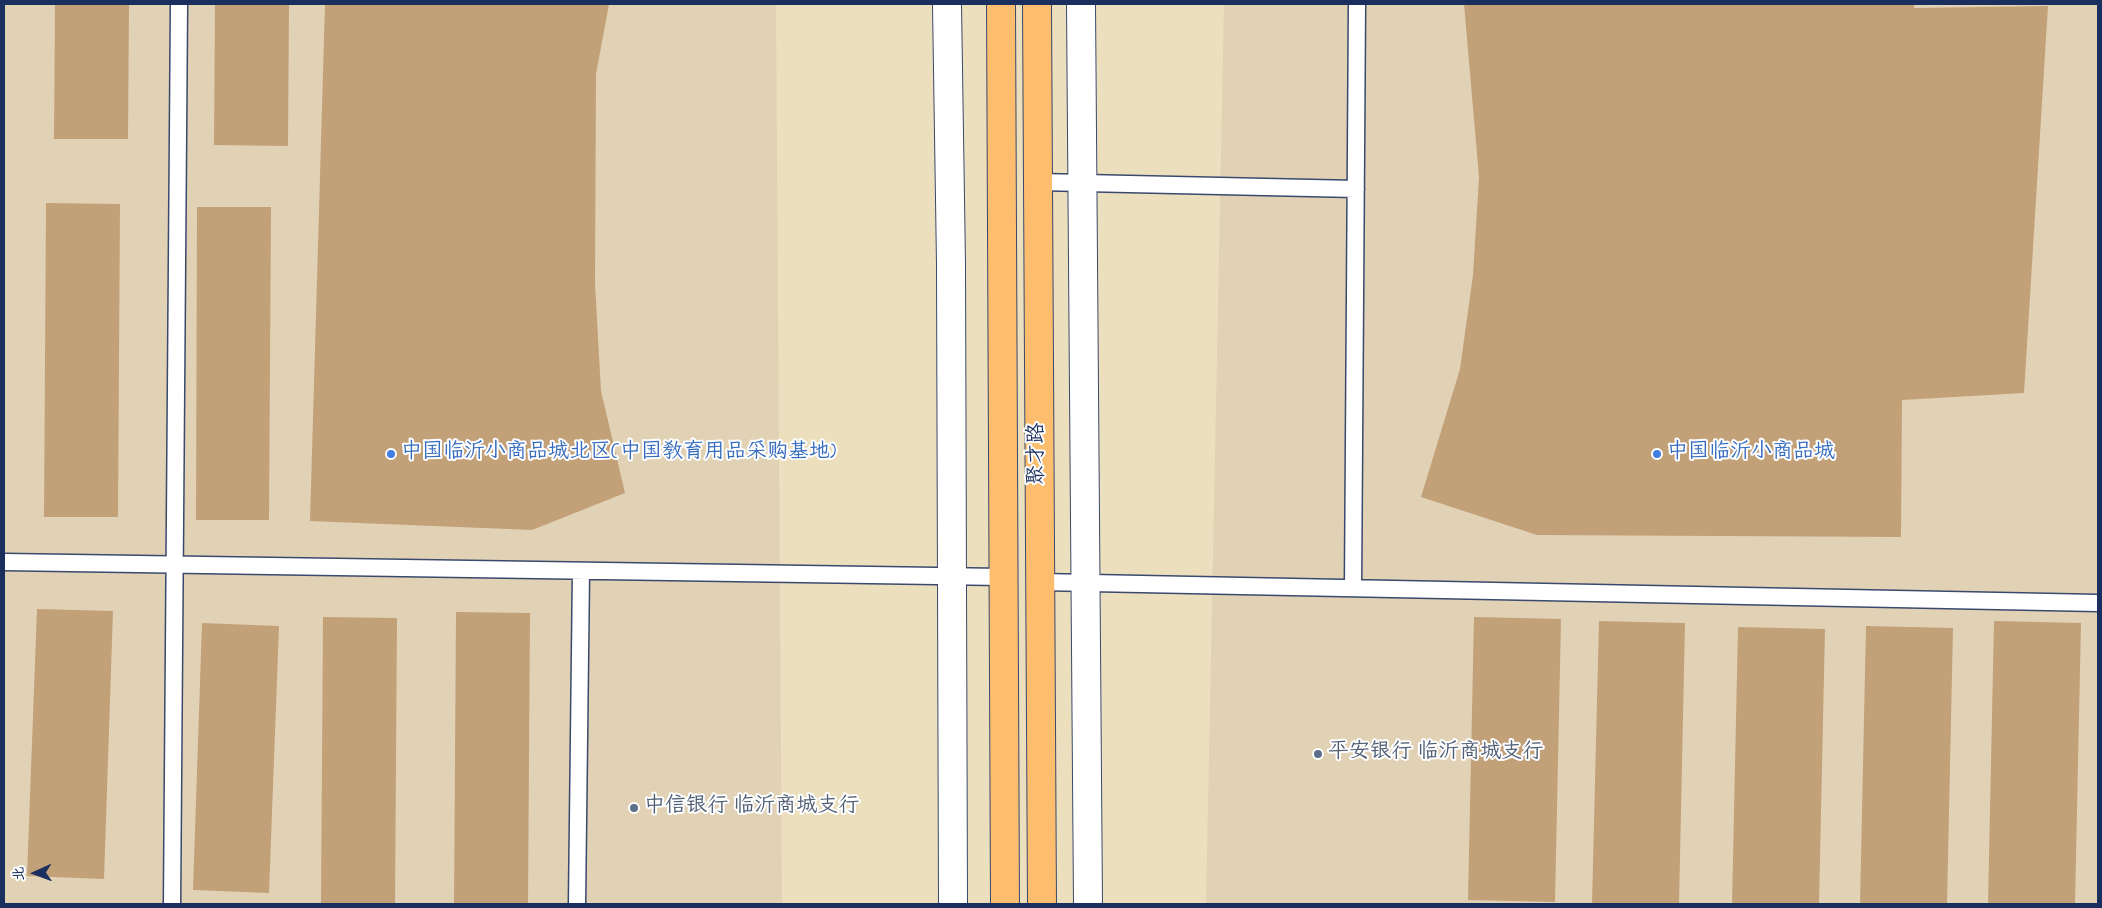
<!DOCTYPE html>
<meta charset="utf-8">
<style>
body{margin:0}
#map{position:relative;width:2102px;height:908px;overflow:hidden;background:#ecdfbe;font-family:"Indie Flower","LXGW WenKai TC",sans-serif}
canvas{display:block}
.frame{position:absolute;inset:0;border:5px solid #1b2f5e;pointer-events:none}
.north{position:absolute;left:10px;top:848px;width:50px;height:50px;-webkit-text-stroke:4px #fff;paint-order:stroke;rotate:268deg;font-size:14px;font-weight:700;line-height:20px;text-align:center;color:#1b2f5e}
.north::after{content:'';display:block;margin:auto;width:18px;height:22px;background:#1b2f5e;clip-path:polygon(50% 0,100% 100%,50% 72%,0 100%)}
</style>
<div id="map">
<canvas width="2102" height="908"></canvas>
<div class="frame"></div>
<div class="north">北</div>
</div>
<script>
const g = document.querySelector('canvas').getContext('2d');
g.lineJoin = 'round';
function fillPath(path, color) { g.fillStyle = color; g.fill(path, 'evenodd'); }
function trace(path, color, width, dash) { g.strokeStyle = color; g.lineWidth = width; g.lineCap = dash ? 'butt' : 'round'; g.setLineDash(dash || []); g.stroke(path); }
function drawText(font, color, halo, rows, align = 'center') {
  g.font = font + ' "Indie Flower","LXGW WenKai TC",sans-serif'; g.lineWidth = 4; g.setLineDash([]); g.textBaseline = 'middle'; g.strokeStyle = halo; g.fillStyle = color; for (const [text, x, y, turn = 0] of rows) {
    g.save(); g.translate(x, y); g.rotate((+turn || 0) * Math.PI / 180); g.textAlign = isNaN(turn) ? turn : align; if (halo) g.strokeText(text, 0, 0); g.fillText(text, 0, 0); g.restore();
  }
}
fillPath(new Path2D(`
 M4,4H776L782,904H4Z
 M1224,4H2098V904H1206Z`), '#e1d2b6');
fillPath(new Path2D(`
 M55,4H129L128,139H54Z
 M215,4H289L288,146L214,145Z
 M325,4H609L596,74L595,283L601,391L625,493L532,530L310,521Z
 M1464,4H1914V8L2048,6L2024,393L1902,400L1901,537L1537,535L1421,497L1460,369L1473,275L1479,177Z
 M46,203L120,204L118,517H44Z
 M197,207H271L269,520H196Z
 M37,609L113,611L104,879L27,876Z
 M456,612L530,613L528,904H454Z
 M323,617L397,618L395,904H321Z
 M1474,617L1561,619L1555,902L1468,900Z
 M1599,621L1685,623L1679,904H1592Z
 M1994,621L2081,623L2075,904H1988Z
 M202,623L279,626L269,893L193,890Z
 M1866,626L1953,628L1947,904H1860Z
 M1738,627L1825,629L1819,904H1732Z`), '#c2a078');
const service = new Path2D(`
 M1038,182L1356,189
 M4,562L1003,577
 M1040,582L2098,603
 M1353,588L1357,4
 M172,904L179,4
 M577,904L581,571`);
const tertiary = new Path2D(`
 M947,4L951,264L953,904
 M1081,4L1088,904`);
const primary = new Path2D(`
 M1001,4L1005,904
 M1037,4L1042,904`);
trace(service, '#3a496c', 19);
trace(tertiary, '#3a496c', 30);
trace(primary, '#3a496c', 30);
trace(service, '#fff', 16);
trace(tertiary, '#fff', 28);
trace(primary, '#fcbd6f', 28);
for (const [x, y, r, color] of [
 [391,454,5,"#3f7fe0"],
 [1657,454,5,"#3f7fe0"],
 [1318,754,5,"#5c6f8a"],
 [634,808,5,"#5c6f8a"]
]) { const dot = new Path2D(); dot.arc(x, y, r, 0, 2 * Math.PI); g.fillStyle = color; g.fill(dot); trace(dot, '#fff', 2); }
drawText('21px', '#366cbe', '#fff', [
 ["中国临沂小商品城北区(中国教育用品采购基地)",401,454],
 ["中国临沂小商品城",1667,454]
], 'left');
drawText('21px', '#1b2f5e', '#fff', [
 ["聚才路",1039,454,-90]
]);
drawText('21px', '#4e5e75', '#fff', [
 ["平安银行 临沂商城支行",1328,754],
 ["中信银行 临沂商城支行",644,808]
], 'left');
</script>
